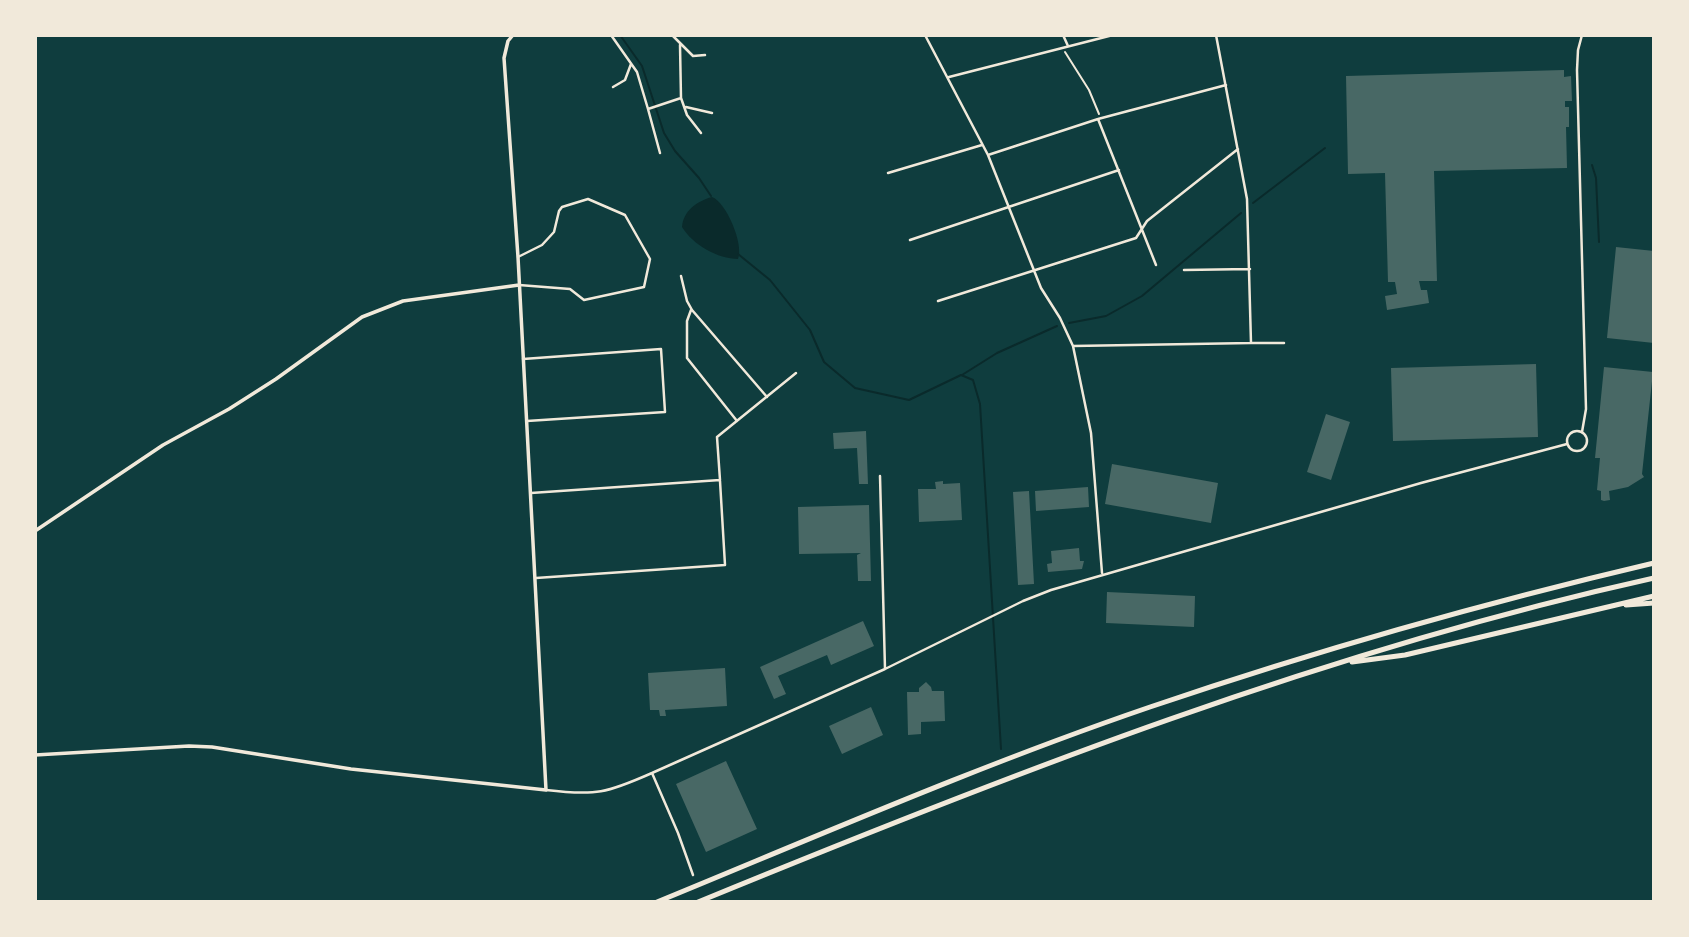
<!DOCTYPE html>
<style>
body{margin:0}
#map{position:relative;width:1689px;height:937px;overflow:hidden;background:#0f3d3e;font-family:"Work Sans",sans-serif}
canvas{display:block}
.frame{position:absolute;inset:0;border:37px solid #f1e9da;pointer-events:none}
</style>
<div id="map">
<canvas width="1689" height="937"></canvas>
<div class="frame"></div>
</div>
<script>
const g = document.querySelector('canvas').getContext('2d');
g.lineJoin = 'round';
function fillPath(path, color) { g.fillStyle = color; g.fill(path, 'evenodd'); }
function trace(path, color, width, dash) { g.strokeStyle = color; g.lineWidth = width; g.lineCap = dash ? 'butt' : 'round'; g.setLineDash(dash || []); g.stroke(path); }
fillPath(new Path2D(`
 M712,197C726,202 744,244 738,259C718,259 693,245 682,227C683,211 697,201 712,197Z`), '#0a2a2b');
trace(new Path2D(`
 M620,35L642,66L664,133L675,151L699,178L711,196
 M1592,165L1596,178L1599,242
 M1253,203L1325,148
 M738,254L770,280L810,330L824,362L855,388L909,400L961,375L973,380L980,404L1001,749
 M1069,323L1106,316L1142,296L1241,213
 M962,375L997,353L1057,326`), '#0a2a2b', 2);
fillPath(new Path2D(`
 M1564,70V77L1571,76L1572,101H1565V107H1569V127H1566L1567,168L1434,171L1437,281H1419L1421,290H1427L1429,303L1387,310L1385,296L1397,294L1395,282H1388L1385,173L1348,174L1346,76Z
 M1616,247L1654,251V343L1607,338Z
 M1536,364L1538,437L1393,441L1391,368Z
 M1604,367L1653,372L1642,474L1644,477L1628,487L1609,491L1610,500L1604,501L1601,500V491L1597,490L1600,458H1595Z
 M1326,414L1350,422L1331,480L1307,472Z
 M866,431L868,484H859L857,448L834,449L833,433Z
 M1112,464L1218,483L1211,523L1105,504Z
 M943,481V484L960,483L962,520L919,522L918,489H936L935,482Z
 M1088,487L1089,507L1036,511L1035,491Z
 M1029,491L1034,584L1018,585L1013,492Z
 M869,505L871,581H858L857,555L861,553L799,554L798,507Z
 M1079,548L1080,561H1084L1082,569L1048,572L1047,564L1052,563L1051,551Z
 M1107,592L1195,596L1194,627L1106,623Z
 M863,621L874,646L831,665L827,655L778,676L786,694L774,699L760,667Z
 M725,668L727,706L665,710L666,716H660L659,710H650L648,673Z
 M926,682L931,687L932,691H944L945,721L921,722V734L908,735L907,692H919V688Z
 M871,707L883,735L842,754L829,726Z
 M726,761L757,829L706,852L676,784Z`), '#486865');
trace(new Path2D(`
 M1065,52L1089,90L1099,114`), '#f1e9da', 2);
trace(new Path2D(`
 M611,35L637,72L648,109L681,98
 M672,35L693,56L705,55
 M925,35L988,155L1041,288L1060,318L1073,346L1091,433L1102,573
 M1063,35L1068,46
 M680,45L681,98L687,115L701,133
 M949,77L1113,35
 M613,87L625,80L631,64
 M686,107L712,113
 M648,109L660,153
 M1098,119L1156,265
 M988,155L1098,119L1226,85
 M888,173L982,145
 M910,240L1119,170
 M518,257L542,245L554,232L559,211L562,207L588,199L625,215L650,259L644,287L584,300L570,289L519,285
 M1184,270L1250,269
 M681,276L687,301L692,310L767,397
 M938,301L1136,238L1147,221L1238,149
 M691,310L687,321V358L737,421
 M1251,343H1284
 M1073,346L1251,343L1247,199L1216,35
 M523,359L661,349L665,412L527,421
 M1567 441a10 10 0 1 1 20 0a10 10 0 1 1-20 0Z
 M1582,432L1586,409L1577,70L1578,50L1582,35
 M880,476L885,669
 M531,493L720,480L717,437L796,373
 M536,578L725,565L720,481
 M652,773L885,669L1023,601L1051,590L1421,483L1567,444
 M546,790C596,796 607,793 652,773L678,833L693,875`), '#f1e9da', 2.5);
trace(new Path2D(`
 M35,531L163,445L229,409L276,379L362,317L403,301L519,285
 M35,755L189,746L212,747L351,769L546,790L518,257L504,58L508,41L513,35`), '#f1e9da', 3.5);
trace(new Path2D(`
 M1626,605L1654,603
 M1352,662L1405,655L1654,596
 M657,902C820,835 983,764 1150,707C1315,651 1484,603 1654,563
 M698,902C1010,774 1324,651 1654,578`), '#f1e9da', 5);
</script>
